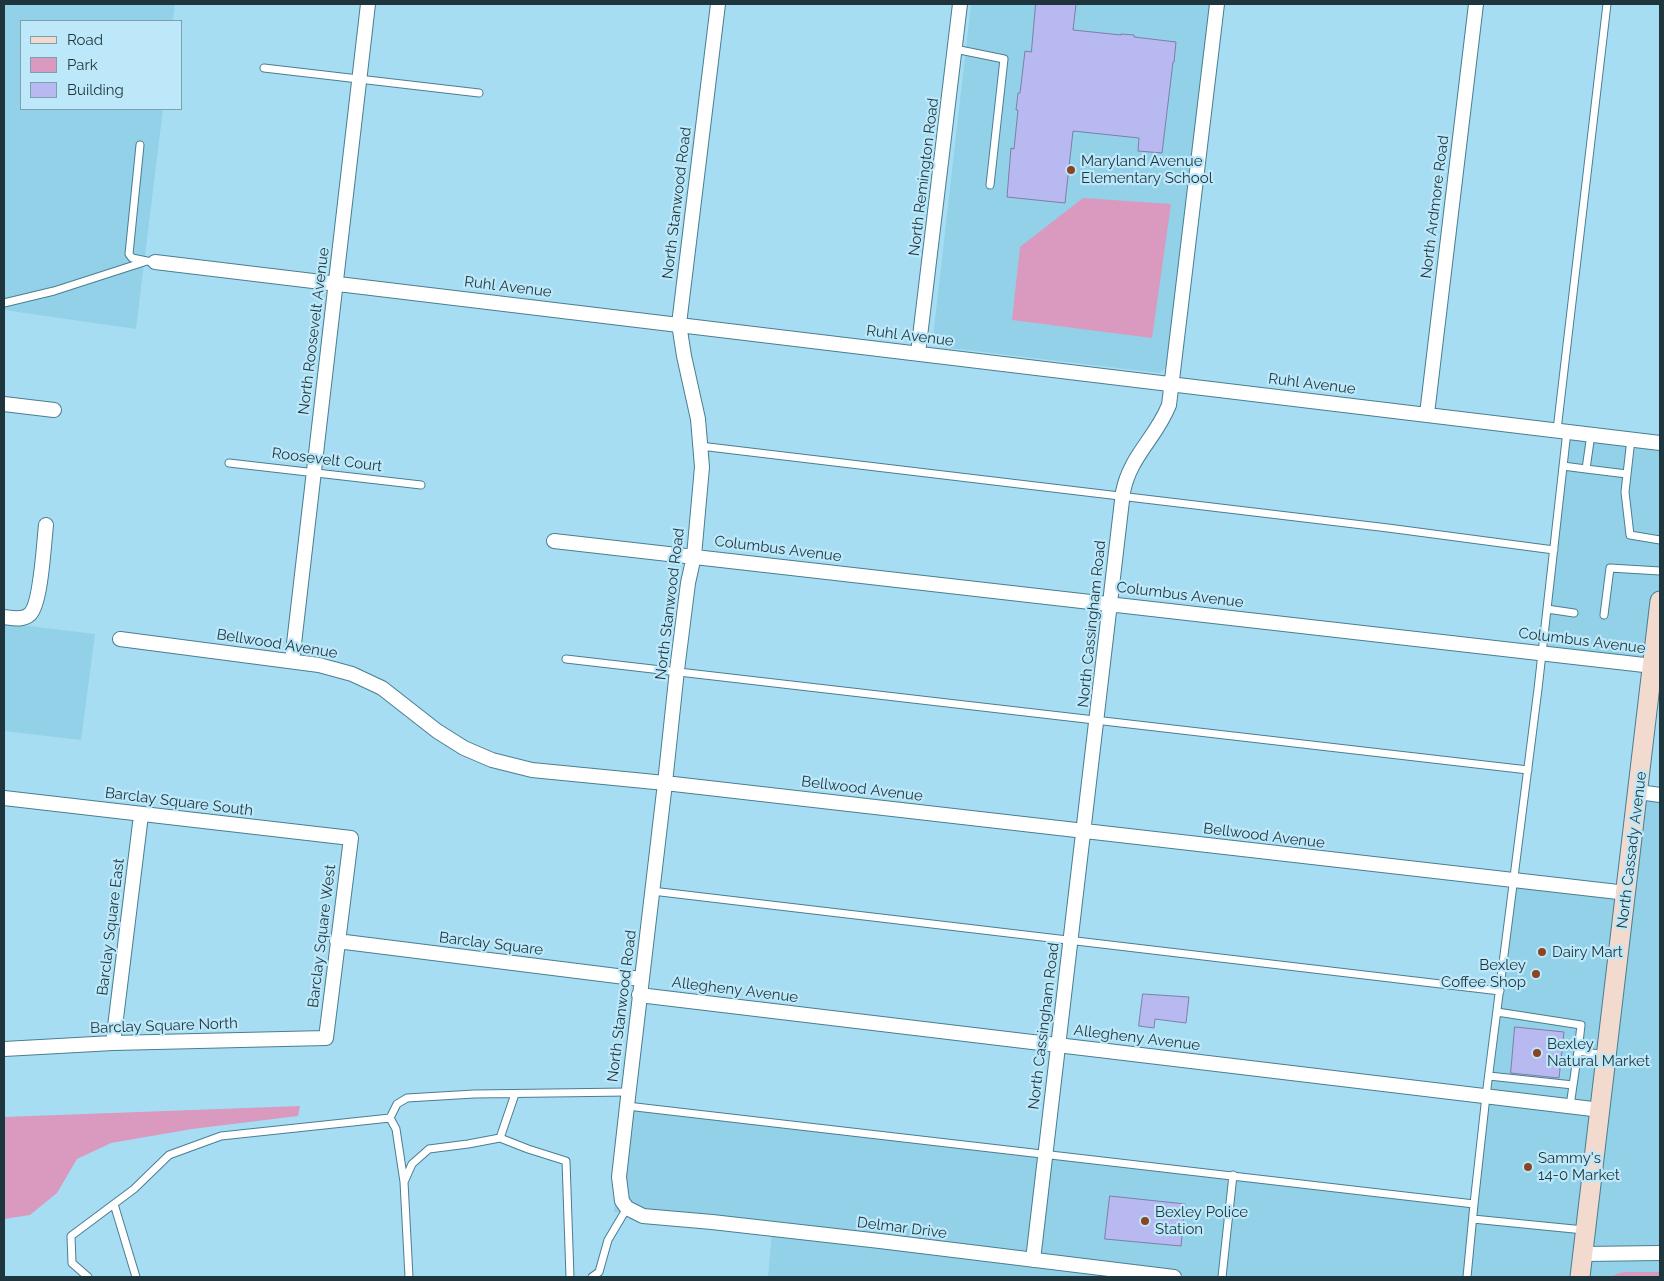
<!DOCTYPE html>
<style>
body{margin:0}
#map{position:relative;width:1664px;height:1281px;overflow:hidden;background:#a7ddf2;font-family:Raleway,sans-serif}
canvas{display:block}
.frame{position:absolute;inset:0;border:5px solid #1f353d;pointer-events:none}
.legend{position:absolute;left:20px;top:20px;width:162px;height:90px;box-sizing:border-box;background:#bde8f9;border:1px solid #7ea0ae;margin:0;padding:6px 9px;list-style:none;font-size:15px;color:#1f353d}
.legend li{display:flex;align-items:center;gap:10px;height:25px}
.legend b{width:25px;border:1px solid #7ea0ae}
</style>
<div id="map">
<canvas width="1664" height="1281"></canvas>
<div class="frame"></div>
<ul class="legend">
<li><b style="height:6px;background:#f3dacf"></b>Road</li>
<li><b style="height:14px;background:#da99bf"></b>Park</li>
<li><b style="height:14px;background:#b8b9f0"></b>Building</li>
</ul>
</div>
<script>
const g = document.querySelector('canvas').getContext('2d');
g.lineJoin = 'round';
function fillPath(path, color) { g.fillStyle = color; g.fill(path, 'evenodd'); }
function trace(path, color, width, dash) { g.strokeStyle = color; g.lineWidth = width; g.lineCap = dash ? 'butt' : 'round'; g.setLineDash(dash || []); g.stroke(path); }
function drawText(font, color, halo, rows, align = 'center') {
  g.font = font + ' Raleway,sans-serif'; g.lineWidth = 4.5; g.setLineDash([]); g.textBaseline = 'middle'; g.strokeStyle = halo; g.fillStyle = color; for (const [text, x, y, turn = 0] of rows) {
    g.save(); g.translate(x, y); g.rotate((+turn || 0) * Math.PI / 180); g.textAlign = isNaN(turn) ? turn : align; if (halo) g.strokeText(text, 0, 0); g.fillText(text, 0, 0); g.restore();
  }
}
fillPath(new Path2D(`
 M4,4H175L173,21H21V109H163L136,329L4,310Z
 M971,4H1210L1168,365L1160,373L941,347L933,337Z
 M1565,431L1660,443V620L1655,666L1538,652Z
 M4,623L95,634L81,740L4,731Z
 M1639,794L1660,797V1272H1623L1608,1277H768L772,1231L614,1212L625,1102L716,1112L1475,1205L1514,881L1625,895Z`), '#92d1e8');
fillPath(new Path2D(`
 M1083,198L1171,204L1152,338L1012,320L1020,247Z
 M300,1106L298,1116L192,1129L111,1143L77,1159L57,1193L30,1215L4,1219V1117Z
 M1623,1272H1660V1277H1608Z`), '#da99bf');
const building = new Path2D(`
 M1036,4H1076L1073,30L1121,35V34L1134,35V37L1176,42L1174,62H1173L1162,153L1138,151L1139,138L1073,131L1065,203L1007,197L1011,148L1014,149L1018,110H1016L1018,93H1020L1025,51L1031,52Z
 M1143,994L1189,997L1186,1023L1155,1019L1154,1028L1139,1026Z
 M1515,1027L1564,1032L1559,1078L1511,1073Z
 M1110,1196L1185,1204L1181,1246L1105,1239Z`);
fillPath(building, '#b8b9f0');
trace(building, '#7e7ea8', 1);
const lane = new Path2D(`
 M955,49L1004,59L990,185
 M264,68L479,93
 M140,145L129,254L132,258L147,261
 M4,303L54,291L147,261L155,262
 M1557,430L1607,4
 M1591,434L1586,469L1627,474
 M1631,439L1625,492L1630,535L1660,540
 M700,446L1388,528L1554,550
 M229,463L421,485
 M1563,466L1586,469
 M1547,609L1574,613
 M1604,615L1610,568L1660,571
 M566,659L1528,770
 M652,891L1500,991
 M1497,1012L1581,1025L1578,1051
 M1489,1076L1573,1085
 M627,1106L1474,1204L1486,1096L1538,689L1567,431
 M1570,1106L1578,1051L1605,1055
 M390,1118L396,1129L404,1182
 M500,1138L528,1149L566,1161L570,1277
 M114,1204L136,1277
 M1473,1219L1584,1230
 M88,1277L72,1263L71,1236L134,1189L169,1155L221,1136L390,1118L397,1104L407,1098L474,1094L628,1092
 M409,1277L404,1182L412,1164L429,1149L468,1144L500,1138L515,1094
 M592,1277L599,1272L608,1240L627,1208
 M1222,1277L1233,1175
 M1467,1277L1474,1204`);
const street = new Path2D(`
 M718,4L679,324L684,356L698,419L702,467L694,556L688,583L677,670L665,783L627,1106L619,1177L622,1201L627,1208L643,1216L712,1222L880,1241L1174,1277
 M155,262L1660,443
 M918,353L960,4
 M4,404L54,410
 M1427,414L1476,4
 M554,541L1653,666
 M4,617C12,618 23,621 30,614C41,604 44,542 46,525
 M120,639L319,665L352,674L382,688L437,731L464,748L492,760L532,770L665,783L1627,893
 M292,661L368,4
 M1639,792L1660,795
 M4,798L351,838L326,1038L113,1043L4,1049
 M337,941L641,979
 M639,995L1601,1110
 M113,1043L141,815
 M1584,1254L1660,1253
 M1033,1260L1123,492C1130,456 1156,438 1169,405L1217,4`);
const secondary = new Path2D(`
 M1580,1277L1660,601`);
trace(lane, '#4a7e91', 9);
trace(street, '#4a7e91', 16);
trace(secondary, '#4a7e91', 21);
trace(lane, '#fff', 7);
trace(street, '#fff', 14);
trace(secondary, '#f3dacf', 19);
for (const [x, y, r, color] of [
 [1071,170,5,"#8c4524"],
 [1542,952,5,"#8c4524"],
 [1536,974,5,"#8c4524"],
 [1537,1053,5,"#8c4524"],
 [1528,1167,5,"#8c4524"],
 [1145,1221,5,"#8c4524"]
]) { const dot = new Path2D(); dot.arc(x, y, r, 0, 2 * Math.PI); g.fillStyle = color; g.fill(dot); trace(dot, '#bde8f9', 2); }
drawText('15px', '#1f353d', '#bde8f9', [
 ["Maryland Avenue",1081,161],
 ["Elementary School",1081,178],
 ["Dairy Mart",1552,952],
 ["Bexley",1526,965,"right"],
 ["Coffee Shop",1526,982,"right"],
 ["Bexley",1547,1044],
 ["Natural Market",1547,1061],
 ["Sammy's",1538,1158],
 ["14-0 Market",1538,1175],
 ["Bexley Police",1155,1212],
 ["Station",1155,1229]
], 'left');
drawText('15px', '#1f353d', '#bde8f9', [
 ["North Remington Road",924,177,-83],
 ["North Stanwood Road",677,203,-83],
 ["North Ardmore Road",1435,207,-83],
 ["Ruhl Avenue",508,287,7],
 ["North Roosevelt Avenue",314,331,-83],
 ["Ruhl Avenue",910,336,7],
 ["Ruhl Avenue",1312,384,7],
 ["Roosevelt Court",327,460,7],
 ["Columbus Avenue",778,549,7],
 ["Columbus Avenue",1180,595,7],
 ["North Stanwood Road",670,604,-83],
 ["North Cassingham Road",1092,624,-84],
 ["Columbus Avenue",1582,641,7],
 ["Bellwood Avenue",277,644,9],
 ["Bellwood Avenue",862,789,7],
 ["Barclay Square South",179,802,7],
 ["Bellwood Avenue",1264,836,7],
 ["North Cassady Avenue",1632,850,-83],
 ["Barclay Square East",111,927,-83],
 ["Barclay Square West",322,936,-83],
 ["Barclay Square",491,944,7],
 ["Allegheny Avenue",735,990,7],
 ["North Stanwood Road",622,1006,-83],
 ["Barclay Square North",164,1026,-2],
 ["North Cassingham Road",1044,1026,-83],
 ["Allegheny Avenue",1137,1038,7],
 ["Delmar Drive",902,1228,7]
]);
</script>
